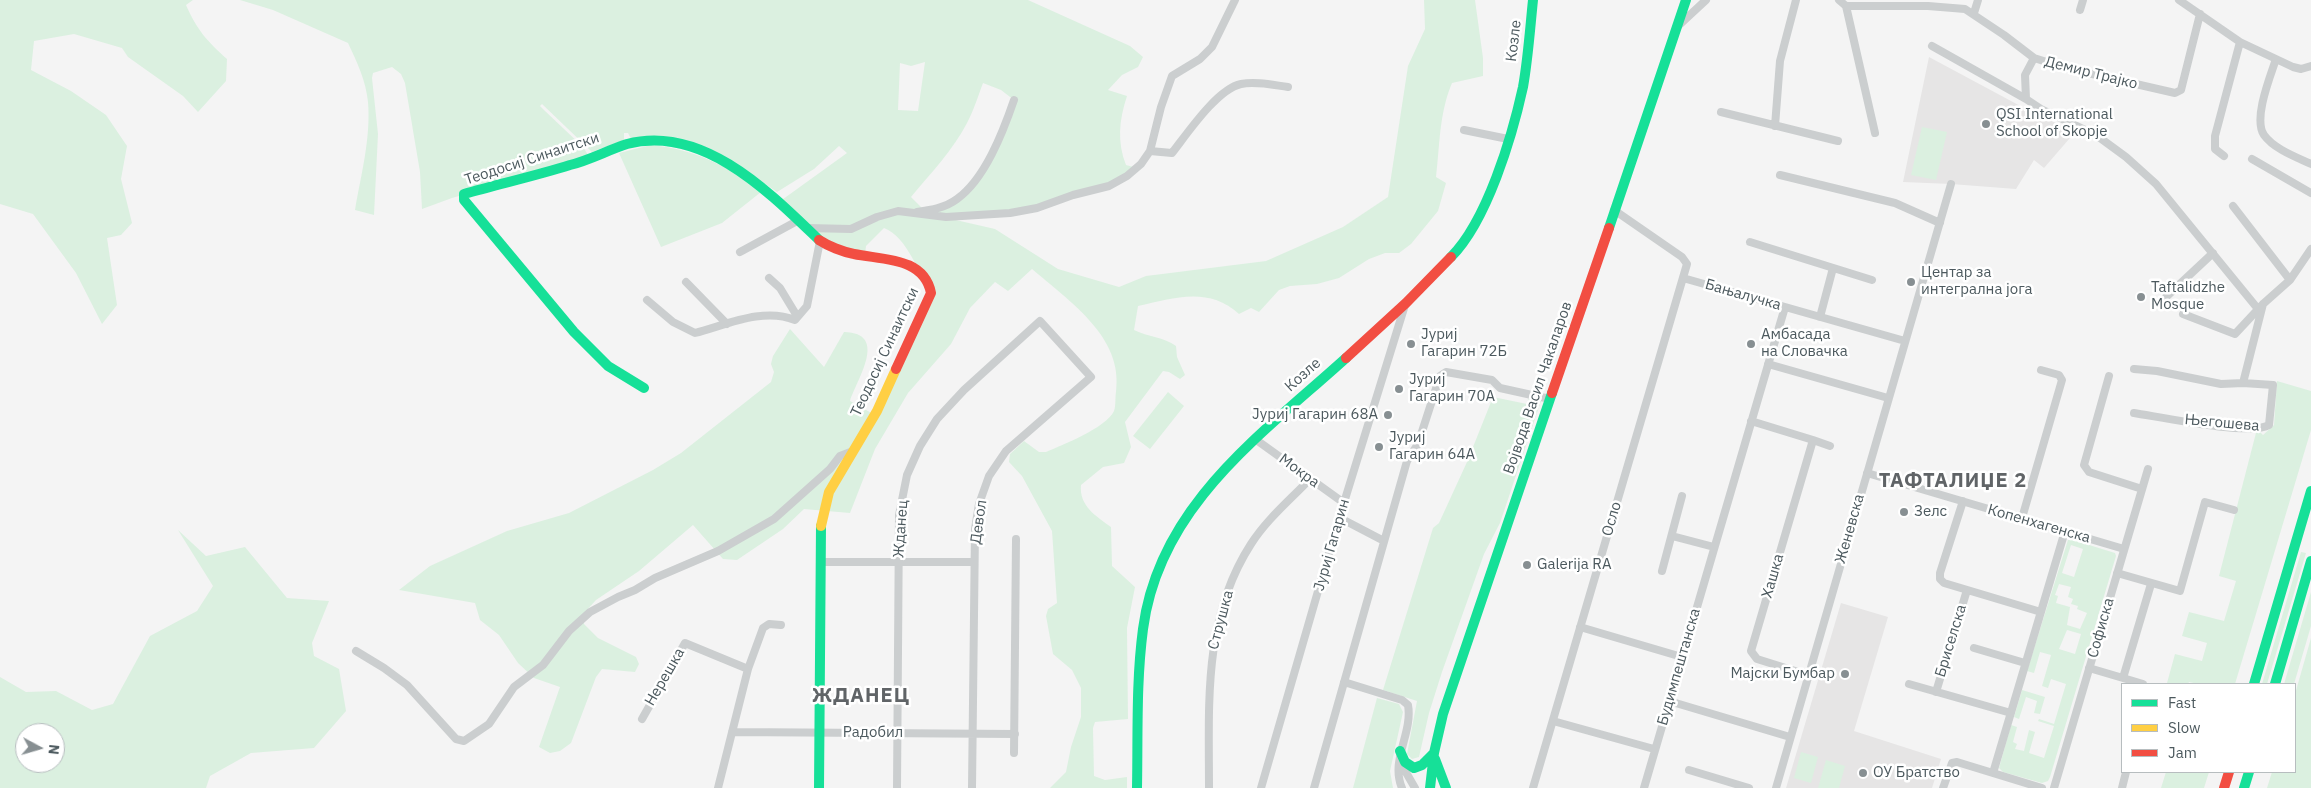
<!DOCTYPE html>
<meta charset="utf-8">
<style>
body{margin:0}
#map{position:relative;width:2311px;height:788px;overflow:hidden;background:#f4f4f4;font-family:"IBM Plex Sans",sans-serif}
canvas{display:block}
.legend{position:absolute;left:2121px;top:683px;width:175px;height:90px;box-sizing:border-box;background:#fff;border:1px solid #b7bdbf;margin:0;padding:6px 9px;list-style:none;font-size:15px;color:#4c595e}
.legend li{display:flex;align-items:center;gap:10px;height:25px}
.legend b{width:25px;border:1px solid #b7bdbf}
.north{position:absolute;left:15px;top:723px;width:50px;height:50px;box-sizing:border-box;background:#fff;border:1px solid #b7bdbf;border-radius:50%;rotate:96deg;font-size:14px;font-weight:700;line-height:20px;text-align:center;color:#4c595e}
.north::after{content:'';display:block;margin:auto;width:18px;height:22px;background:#878f92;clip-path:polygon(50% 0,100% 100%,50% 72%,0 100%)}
</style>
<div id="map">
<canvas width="2311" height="788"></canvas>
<ul class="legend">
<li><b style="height:6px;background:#16e098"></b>Fast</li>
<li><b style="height:6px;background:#ffcf43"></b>Slow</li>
<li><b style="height:6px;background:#f24e42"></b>Jam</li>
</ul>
<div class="north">N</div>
</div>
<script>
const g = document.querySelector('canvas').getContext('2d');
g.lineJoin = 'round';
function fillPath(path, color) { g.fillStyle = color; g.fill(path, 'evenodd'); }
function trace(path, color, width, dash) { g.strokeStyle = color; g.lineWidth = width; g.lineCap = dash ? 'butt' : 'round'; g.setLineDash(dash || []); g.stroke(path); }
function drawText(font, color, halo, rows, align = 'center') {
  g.font = font + ' "IBM Plex Sans",sans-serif'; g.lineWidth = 5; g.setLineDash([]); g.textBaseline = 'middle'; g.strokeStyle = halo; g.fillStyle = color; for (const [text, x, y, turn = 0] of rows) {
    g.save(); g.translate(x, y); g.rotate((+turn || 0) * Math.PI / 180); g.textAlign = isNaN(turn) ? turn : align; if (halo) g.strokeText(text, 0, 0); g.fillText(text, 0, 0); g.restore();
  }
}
fillPath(new Path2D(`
 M1929,57L2039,116L2076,131L2044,168L2034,160L2016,189L1951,184L1903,182Z
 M1841,603L1888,617L1854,731L1941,759L1932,788H1786Z`), '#e6e5e5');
fillPath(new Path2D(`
 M0,0H193L186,5C197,30 207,41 227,59L226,81L198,112L183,96L128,57L122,48L74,34L34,41L31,70L71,91L106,115L127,146L121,179L132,223L121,235L107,238L117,305L102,324L76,273L33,214L0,204Z
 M240,0H1028L1130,46L1143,57L1138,67L1122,75L1108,90L1127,96C1119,120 1117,142 1126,165L1137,168L1127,176L1037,208L947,218L995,229L1058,269L1119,287L1146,276L1266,261L1343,227L1388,197L1408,66L1425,29L1424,0H1475L1483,58V76L1452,83C1439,114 1440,144 1436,177L1446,183L1438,211L1411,244L1399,253H1385L1369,259L1339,278L1317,284L1290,286L1279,290L1259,312L1251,308L1239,314C1209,286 1173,298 1138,306L1134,330C1148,337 1164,337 1176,346L1177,357L1185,375L1180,379L1169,372L1163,371L1125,422L1131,447L1124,463L1103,467L1081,485C1079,506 1096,516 1111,527L1112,566L1135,587L1127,628L1128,719L1095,722L1093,728L1094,776L1105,780L1127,777V788H1050L1066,772L1071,747L1081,717V688L1072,670L1053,654L1046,616L1048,609L1057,603L1052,531L1022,476L1009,462L1010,454L1024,441L1039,452H1046C1062,445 1106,428 1114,411C1116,406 1115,398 1116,392C1124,337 1069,301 1032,269L1008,291L995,282L970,308L951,344L908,393L875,449L850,513L804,509L783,529L737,560L723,559L693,525L639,571L596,600L584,613V624L598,638L636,657L639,664L635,672L602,669L596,677L571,743L560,751L550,753L539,747L560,687L534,678L518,663L499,635L480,620L475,603L399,590L430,566L507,531L569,513L653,470L681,453L771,382L774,372L771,364L773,356L790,329L824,367L844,332C889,333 857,379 850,401L875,415L931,293C918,272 907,237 884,228L866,246L865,254L838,250L779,202L847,153L839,146L814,169L777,192L727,158L631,139L628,133H624V140L592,152L542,104L540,106L544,110L583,147L590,158L452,198L422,209L420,172L405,83L401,74L392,67L373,73L372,78L378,134L374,215L355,210C361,175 371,138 368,102C366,81 357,62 348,43L273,10ZM925,62L918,111L898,110L900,63L911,66ZM983,83L1001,90L1014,100L979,173L948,205L925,211L911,197C931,173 953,150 967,123C974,110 978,96 983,83Z
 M1922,127L1947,132L1936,180L1911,175Z
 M651,145C693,149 728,165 761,192L722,223L661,247L619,153Z
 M2277,381L2311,391V430L2235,684H2198L2189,682L2188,684L2167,683L2175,654L2202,661L2207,643L2182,636L2189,612L2224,621L2236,581L2219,576L2257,429L2263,435L2274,425Z
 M1168,392L1184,406L1150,449L1133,436Z
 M1493,397L1527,404L1529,398L1541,401L1500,523L1484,554L1442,672L1429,713L1419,757L1412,759L1407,754L1417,701L1383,690L1433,528L1439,523L1467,462Z
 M178,530L206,556L245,547L287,598L329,601L312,643L314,656L339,669L346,711L314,748L251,753L210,776L206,788H0V677L26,692L56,691L92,710L113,704L150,636L197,611L213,586ZM25,733H55V763H25Z
 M2068,540H2073L2115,553L2116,556L2050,777L2048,781L2042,783L2003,772L1999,768L2011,725L2017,727L2013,742L2017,744L2015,749L2024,751L2029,730L2035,732L2029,753L2044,758L2054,726L2038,721L2039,719L2054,724L2066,684L2051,679L2048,688L2042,686L2051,655L2040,652L2034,673L2027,671ZM2071,545L2083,549L2074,577L2062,573ZM2059,584L2071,587L2068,597L2073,599L2071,604L2078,606L2077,609L2087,613L2080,629L2067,625L2070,607L2056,603L2058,596L2055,595ZM2067,630L2081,634L2075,654L2059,649Z
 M2301,552L2306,553L2267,684H2262Z
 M2311,592V626L2294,684H2284Z
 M2311,638V788H2267L2272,772H2295V694Z
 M2022,690L2045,697L2040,714L2034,713L2037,701L2026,697L2019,719L2014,717Z
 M1377,698L1399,704L1403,712L1390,771L1393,788H1353Z
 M1801,752L1818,757L1811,783L1794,778Z
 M1826,760L1845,766L1839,788H1818Z
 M2166,772H2209L2204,788H2161Z`), '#dbf0e0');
trace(new Path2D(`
 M1235,0L1212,47L1200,59L1172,76L1161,107L1150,151L1172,153C1187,134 1217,89 1241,84C1256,81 1273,85 1288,87
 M1839,0L1846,6H1928L1965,9L2004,35L2034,58L2066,68L2175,93L2181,90L2200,14
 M2179,0L2240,42L2293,67L2301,69L2311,66
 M1846,6L1875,133
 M2080,10L2083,0
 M1974,13L1978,0
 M1678,26L1706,0
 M1932,46L2026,99
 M2034,58L2025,75L2026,99L2041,109L2096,135L2126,157L2156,184L2258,309
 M2276,59C2270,77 2253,119 2264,135C2274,149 2296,157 2311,164
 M1721,112L1838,141
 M1775,126L1780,61L1796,0
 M1464,130L1508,139
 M2224,156L2215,149V136L2240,42
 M2252,159L2311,193
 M1780,175L1895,203L1940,223
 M2233,206L2290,280
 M917,212C931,210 945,208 957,199C985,179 1003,132 1014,100
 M807,228L851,229L877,217L898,211L946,217L1010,213L1037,208L1073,195L1109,186L1127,176L1141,164L1150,151
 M1750,242L1872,280
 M740,252L799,220
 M769,278L780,288L797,316
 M1683,278L1905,341
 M686,282L727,324
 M2166,297L2213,253
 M647,300L673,322L695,333C726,325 763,307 795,320L807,306L820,241
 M2183,314L2235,334L2263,304L2290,280L2311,249
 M1820,317L1833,268
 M1768,364L1888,398
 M2109,376L2084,465L2089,472L2142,489
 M2243,383L2263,304
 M2134,413C2160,417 2250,436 2269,425L2273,385L2243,383L2221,384L2157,371L2134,369
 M1751,421L1813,440L1751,651L1757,659L1808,675
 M1255,439L1344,503
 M1813,440L1830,446
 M1867,473L2124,549
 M1963,501L1940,573V579L1944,583L2041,612
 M1340,518L1384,541
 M2022,518L2062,380L2059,375L2041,370
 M1672,536L1714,547
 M821,562H974
 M1662,571L1682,496
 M2117,573L2180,591L2205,502L2234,510
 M1580,627L1682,657
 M1974,648L2025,663
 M356,651L384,668L407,685L456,739L464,741L489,724L514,687L543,665L569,631L590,612L618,597L635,590L655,578L718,551L774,519L830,469L840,456L853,451
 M2089,668L2123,678
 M1344,682L1402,700L1408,705C1413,733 1390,760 1402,788
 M1909,684L2011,713
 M2143,684L2123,678L2151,584
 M1936,692L1967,590
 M1669,701L1790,737
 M642,719L685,643L748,669
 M1553,721L1654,749
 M732,732L1015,734
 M1014,753L1016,539
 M1400,762L1415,788
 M1689,770L1749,788
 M1993,773L2065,531
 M718,788L748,669L763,628L769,624L781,625
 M897,788L899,515L907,475L920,446L937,419L964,390L1040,321L1091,377L1006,451L989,476L979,504L975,529L972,788
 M1209,788C1209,703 1203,618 1251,544C1267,519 1290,500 1310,479
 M1261,788L1338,522L1405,305
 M1314,788L1407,461L1418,444L1440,376L1446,372L1492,380L1500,388L1550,399
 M1533,788L1687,264L1682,257L1614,210
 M1644,788L1785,307
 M1776,788L1951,184
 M1943,788L1952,763L1957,762L2042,788
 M2054,788L2148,469
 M2122,788L2126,772`), '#cbcecf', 8);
trace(new Path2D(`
 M1609,228L1686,0
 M1451,257C1487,221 1512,137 1523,87C1528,59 1530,29 1533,0
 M644,388L608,366L574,332L464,200V194C499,184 535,176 570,165C590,160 608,150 627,144C703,124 770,193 819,240
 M2254,684L2311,491
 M2275,684L2311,561
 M1400,751L1405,762L1414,768L1422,765L1433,754
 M1435,759L1446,788
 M819,788L821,526
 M1137,788C1138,735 1136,682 1143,629C1159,506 1261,435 1346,358
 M1430,788L1434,753L1443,714L1552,393
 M2244,788L2249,772`), '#16e098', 10);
trace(new Path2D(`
 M821,526L829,492L877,411L896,369`), '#ffcf43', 10);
trace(new Path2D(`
 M819,240C828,246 843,252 854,254C883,260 924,257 931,293L896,369
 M1346,358L1406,303L1451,257
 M1552,393L1609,228
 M2224,788L2229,772`), '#f24e42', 10);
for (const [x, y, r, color] of [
 [1986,124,5,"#878f92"],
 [1911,282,5,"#878f92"],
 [2141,297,5,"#878f92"],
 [1411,344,5,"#878f92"],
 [1751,344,5,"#878f92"],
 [1399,389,5,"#878f92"],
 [1388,415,5,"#878f92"],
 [1379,447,5,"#878f92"],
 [1904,512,5,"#878f92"],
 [1527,565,5,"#878f92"],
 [1845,674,5,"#878f92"],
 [1863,773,5,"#878f92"]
]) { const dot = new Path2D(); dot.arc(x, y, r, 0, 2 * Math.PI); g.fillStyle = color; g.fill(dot); trace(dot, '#fff', 2); }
drawText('15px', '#4c595e', '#fff', [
 ["Козле",1514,41,-83],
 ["Демир Трајко",2091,73,14],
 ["Теодосиј Синаитски",532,159,-18],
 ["Бањалучка",1743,295,16],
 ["Теодосиј Синаитски",885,352,-65],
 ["Козле",1303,375,-42],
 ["Војвода Васил Чакаларов",1538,388,-71],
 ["Његошева",2222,423,5],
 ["Мокра",1299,471,36],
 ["Осло",1612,519,-74],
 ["Девол",979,522,-82],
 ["Копенхагенска",2039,524,16],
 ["Жданец",901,529,-86],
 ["Женевска",1850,529,-74],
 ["Јуриј Гагарин",1332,545,-74],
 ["Хашка",1773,576,-74],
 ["Струшка",1221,620,-75],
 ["Софиска",2101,628,-74],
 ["Бриселска",1951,641,-73],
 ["Будимпештанска",1679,667,-74],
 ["Нерешка",665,677,-60],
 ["Радобил",873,733]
]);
drawText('15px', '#4c595e', '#fff', [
 ["QSI International",1996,115],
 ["School of Skopje",1996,132],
 ["Центар за",1921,273],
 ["интегрална јога",1921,290],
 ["Taftalidzhe",2151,288],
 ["Mosque",2151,305],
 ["Јуриј",1421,335],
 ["Гагарин 72Б",1421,352],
 ["Амбасада",1761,335],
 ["на Словачка",1761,352],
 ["Јуриј",1409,380],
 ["Гагарин 70А",1409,397],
 ["Јуриј Гагарин 68А",1378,415,"right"],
 ["Јуриј",1389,438],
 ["Гагарин 64А",1389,455],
 ["Зелс",1914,512],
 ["Galerija RA",1537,565],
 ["Мајски Бумбар",1835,674,"right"],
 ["ОУ Братство",1873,773]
], 'left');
g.letterSpacing = '1px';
drawText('bold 20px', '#606467', '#fff', [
 ["ТАФТАЛИЏЕ 2",1953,481],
 ["ЖДАНЕЦ",861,696]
]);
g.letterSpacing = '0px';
</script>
